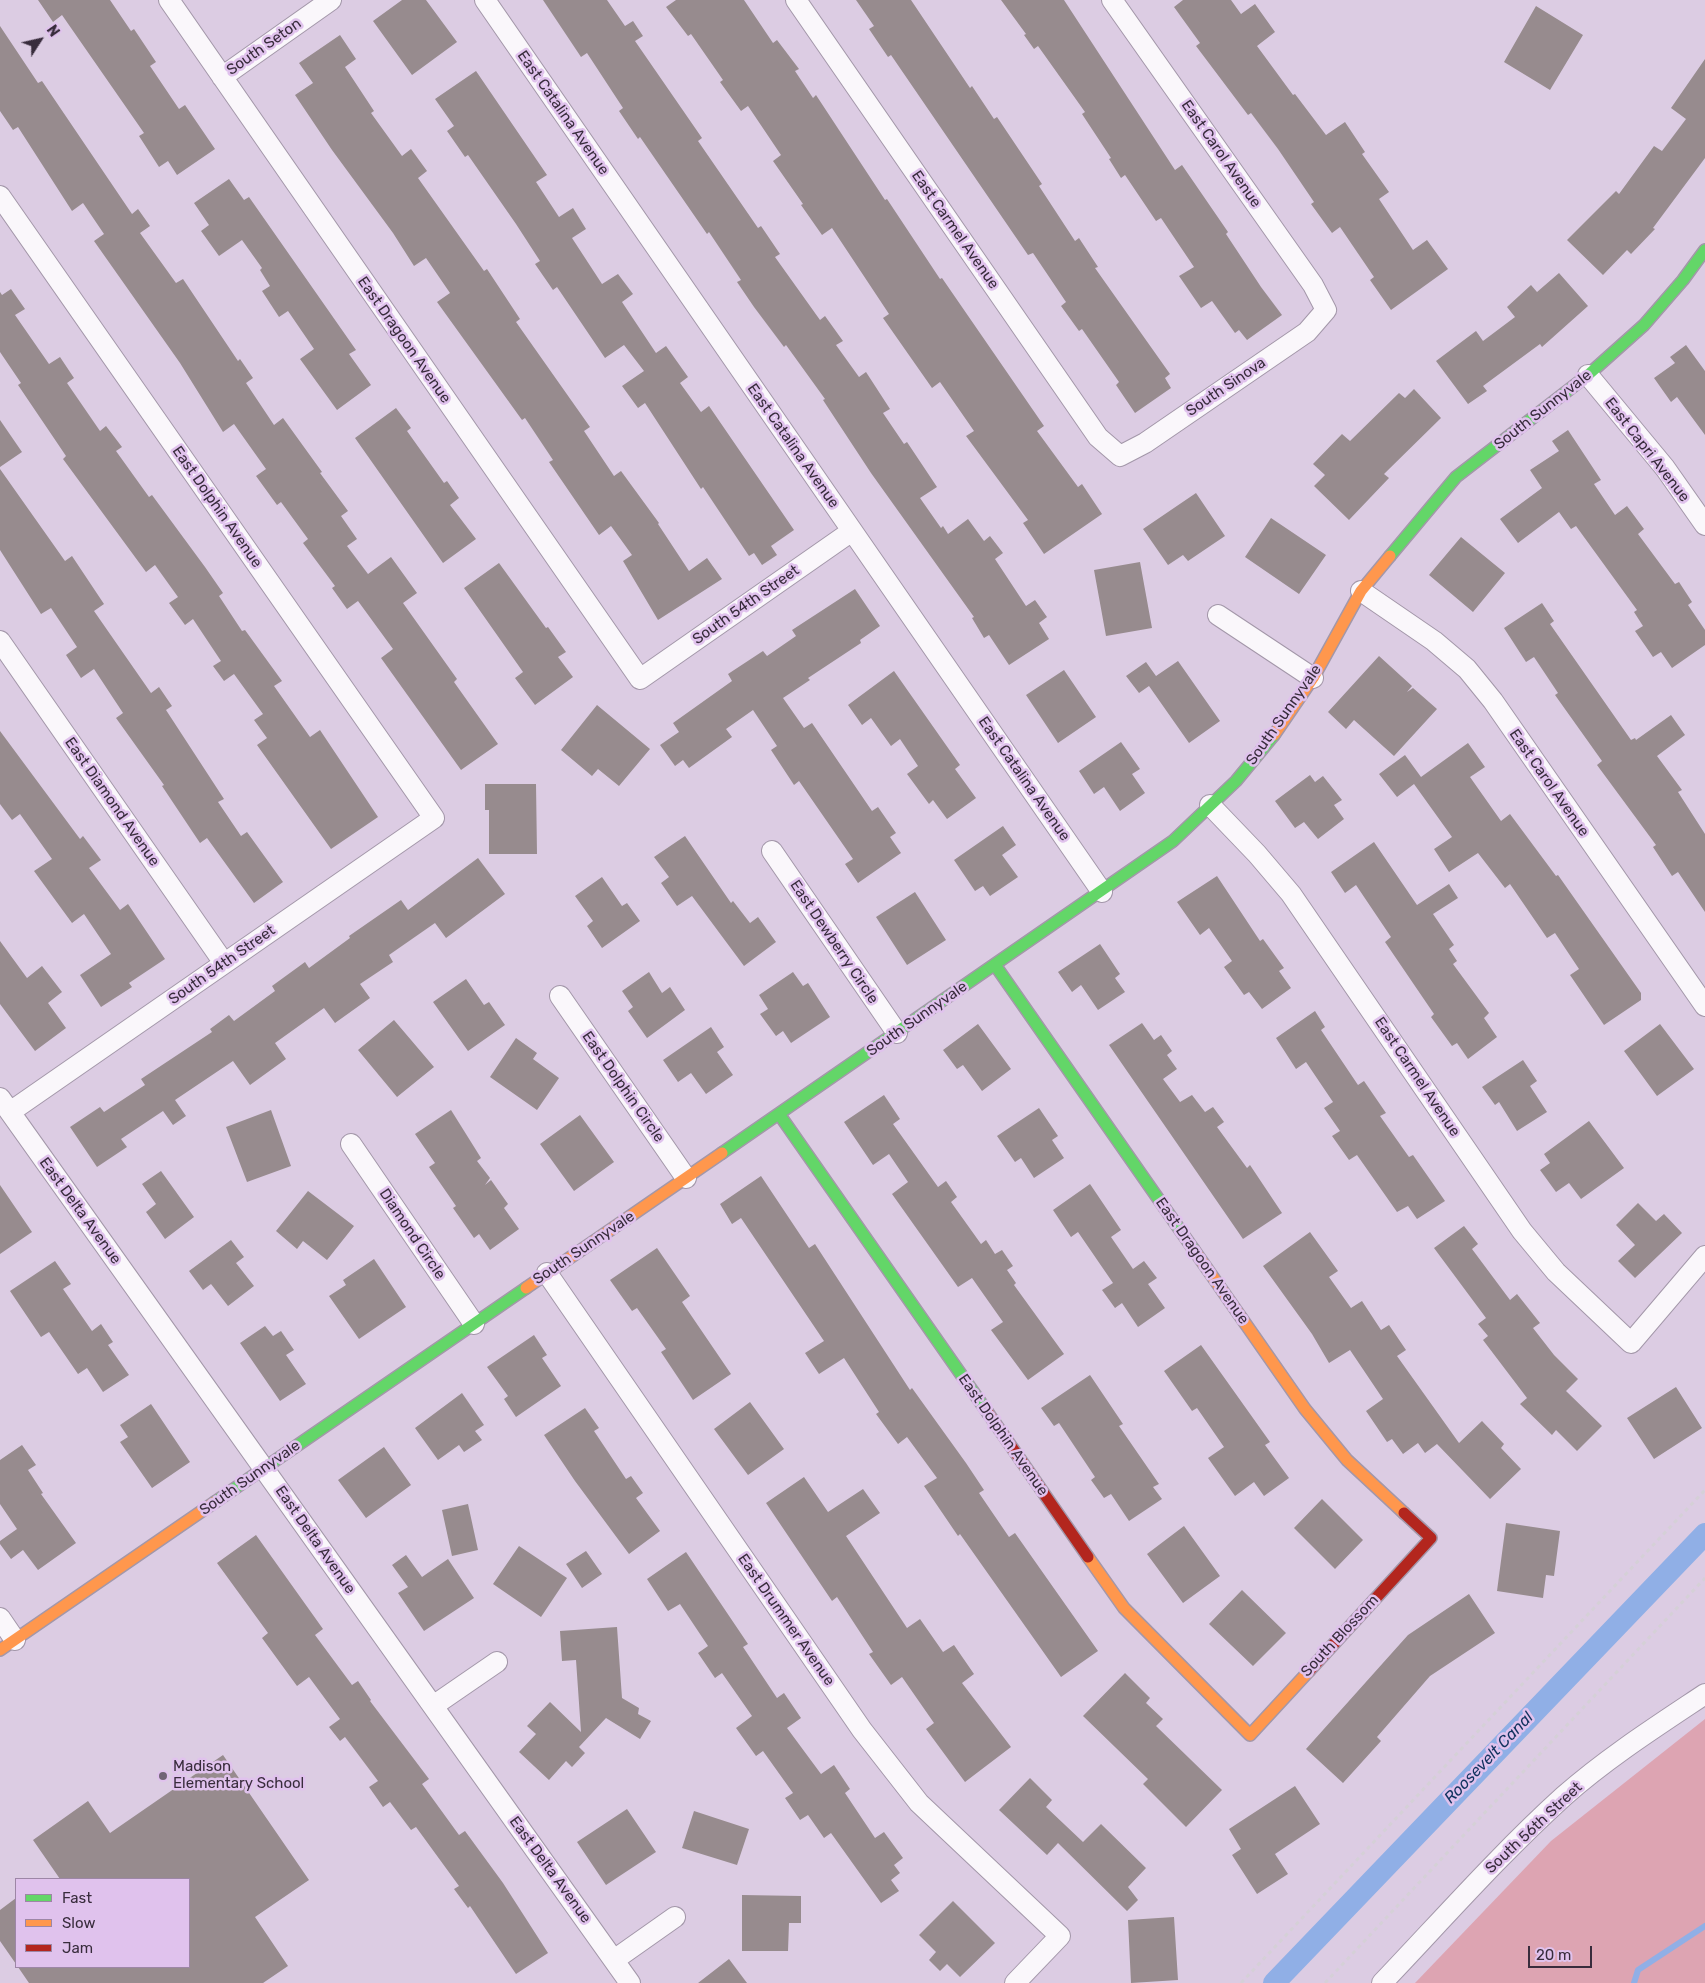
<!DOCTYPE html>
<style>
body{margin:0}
#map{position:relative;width:1705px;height:1983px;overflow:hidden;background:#dccce3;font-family:Rubik,sans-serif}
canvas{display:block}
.legend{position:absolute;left:15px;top:1878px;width:175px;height:90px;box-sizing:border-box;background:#e0c2ed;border:1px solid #9d86a6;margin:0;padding:6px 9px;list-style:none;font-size:15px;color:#382c3c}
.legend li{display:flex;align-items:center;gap:10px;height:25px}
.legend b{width:25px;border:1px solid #9d86a6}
.north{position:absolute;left:15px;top:15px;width:50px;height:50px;-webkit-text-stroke:4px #e0c2ed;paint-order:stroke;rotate:55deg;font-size:14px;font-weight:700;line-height:20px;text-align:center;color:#382c3c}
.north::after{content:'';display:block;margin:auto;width:18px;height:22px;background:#382c3c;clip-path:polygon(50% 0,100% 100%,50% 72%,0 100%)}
.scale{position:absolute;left:1528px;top:1946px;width:64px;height:22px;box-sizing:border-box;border:2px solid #382c3c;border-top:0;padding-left:6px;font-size:15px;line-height:18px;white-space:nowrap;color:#382c3c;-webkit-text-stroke:4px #e0c2ed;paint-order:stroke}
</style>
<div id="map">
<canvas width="1705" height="1983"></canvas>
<ul class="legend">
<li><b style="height:6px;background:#63d668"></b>Fast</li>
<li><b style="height:6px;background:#ff974d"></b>Slow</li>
<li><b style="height:6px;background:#b3261e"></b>Jam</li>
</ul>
<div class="north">N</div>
<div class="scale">20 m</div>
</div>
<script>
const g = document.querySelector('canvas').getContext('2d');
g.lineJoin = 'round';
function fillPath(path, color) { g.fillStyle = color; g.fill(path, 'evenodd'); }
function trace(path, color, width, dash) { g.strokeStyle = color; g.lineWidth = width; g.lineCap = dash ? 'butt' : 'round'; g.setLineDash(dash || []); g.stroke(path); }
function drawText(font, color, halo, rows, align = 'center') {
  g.font = font + ' Rubik,sans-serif'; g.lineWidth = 5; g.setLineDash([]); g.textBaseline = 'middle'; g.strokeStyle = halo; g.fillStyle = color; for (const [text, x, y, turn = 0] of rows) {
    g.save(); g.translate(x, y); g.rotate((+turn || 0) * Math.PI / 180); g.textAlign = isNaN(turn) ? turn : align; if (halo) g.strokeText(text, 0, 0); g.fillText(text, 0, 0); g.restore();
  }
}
fillPath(new Path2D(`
 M1705,1719V1983H1415L1551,1841Z`), '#dda4b2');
trace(new Path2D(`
 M1634,1983L1638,1970L1705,1926`), '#90afe6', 6);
trace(new Path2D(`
 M1274,1983L1705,1534`), '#90afe6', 22);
fillPath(new Path2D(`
 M38,0H110L131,31L134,29L156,62L150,66L179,109L185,105L215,149L177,175L168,161L159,167L139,136L144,133L62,15L53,22Z
 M402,0H426L457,42L412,75L373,21Z
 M543,0H607L625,26L633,21L643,36L635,41L702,138L698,141L758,228L761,226L780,254L775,257L820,320L825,316L843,341L836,345L859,377L866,372L890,409L883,413L904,444L907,442L937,487L920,498L941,528L943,526L948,534L968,519L984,541L990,536L1003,553L995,559L1026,606L1035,600L1047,617L1039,623L1049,639L1009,665L989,635L984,638L972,618L974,617L871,473L823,400L825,399L786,345L784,347L754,307L737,282L741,280L709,232L707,234L640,137L638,139L619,111L623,108L587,53L581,57Z
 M676,0H744L773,43L777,40L799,69L795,71L813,98L816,95L885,200L887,199L940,279L942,278L1044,426L1037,431L1078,487L1082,484L1102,514L1044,554L1023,523L1028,520L966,436L974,431L940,382L932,388L883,318L889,314L832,228L822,235L801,205L803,204L773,161L781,155L748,106L741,111L720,82L723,80L691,34L688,36L666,7Z
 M856,0H911L970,88L972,86L994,119L997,117L1042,184L1039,186L1075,241L1079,238L1098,267L1095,268L1170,374L1165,378L1171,388L1135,413L1116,385L1119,382L1082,329L1079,331L1061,306L1066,302L1033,253L1028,255L891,55L888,57L869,29L874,26Z
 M1001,0H1064L1175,170L1182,165L1228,232L1226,234L1261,287L1282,315L1247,340L1239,330L1235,333L1212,301L1201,308L1179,276L1194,267L1161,218L1156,221L1125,175L1121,178L1109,159L1111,158L1082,114L1085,112L1038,46L1034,49L1024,35L1026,34Z
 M1183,0H1231L1241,14L1255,4L1275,32L1257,46L1293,95L1295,94L1326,135L1345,122L1365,152L1362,154L1389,192L1379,199L1413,250L1427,240L1448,269L1391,310L1370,280L1374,277L1340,227L1332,233L1311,204L1314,202L1278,149L1251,113L1248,115L1196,46L1200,43L1174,7Z
 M1536,6L1583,35L1550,90L1504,62Z
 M0,26L38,83L42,81L132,214L138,209L150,226L140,233L176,283L183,279L238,361L240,359L253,378L246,383L274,425L283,418L322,472L320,473L348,511L341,516L357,539L347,546L368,574L391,557L417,593L403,603L457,679L454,682L498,744L461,770L381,658L393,649L358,601L347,609L332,588L335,586L303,543L308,539L281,502L277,505L256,476L266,469L234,424L223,432L180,363L94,241L104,234L83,203L72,211L18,127L13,130L0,111Z
 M340,35L356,59L345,67L374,111L371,113L402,156L411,149L427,171L418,178L484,271L487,269L520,319L516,322L590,427L584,431L614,476L621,471L659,523L658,524L689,571L707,558L722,579L658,620L623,561L632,555L611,526L599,535L549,462L553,460L525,418L522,420L437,302L450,293L426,258L414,266L393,233L332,150L295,95L313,83L299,63Z
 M1705,59V158L1653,228L1655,229L1631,254L1627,250L1603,275L1567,240L1616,191L1619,194L1654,146L1662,151L1686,119L1671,108Z
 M476,71L547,175L536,182L559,217L573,208L586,229L572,238L602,284L618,274L633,294L622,302L656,353L666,346L688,377L680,383L701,412L709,406L794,530L771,546L777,555L762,565L754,553L749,556L703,487L701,489L645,403L638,408L622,386L644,371L624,345L605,358L557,287L553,290L535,264L540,261L516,224L468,155L465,157L447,131L454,126L435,99Z
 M229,179L244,200L249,197L356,350L349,354L371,385L337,410L300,359L314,349L288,311L279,317L262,291L270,286L260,270L262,268L242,240L219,256L201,231L209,225L194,203Z
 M1559,273L1588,306L1542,347L1540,344L1483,386L1487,391L1468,404L1436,361L1476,331L1483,341L1515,317L1507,307L1531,285L1537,292Z
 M11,289L25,309L15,315L49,364L60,357L74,378L67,383L100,431L106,426L122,447L116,451L149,497L152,495L205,567L223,593L219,596L242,631L245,630L282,681L274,686L310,737L320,730L378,817L331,849L257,745L267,738L254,720L263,714L234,674L224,681L213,666L221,661L193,619L185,625L169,603L178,597L155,565L146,572L63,459L66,456L18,385L21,383L0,352V292L2,295Z
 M1686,345L1705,371V435L1677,397L1671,402L1654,378L1675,363L1670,357Z
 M1414,389L1441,418L1384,474L1389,478L1349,520L1314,486L1325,475L1313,464L1342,434L1350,441L1399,393L1405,398Z
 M396,408L411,428L407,431L444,483L447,481L459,498L450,505L476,539L443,563L355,438Z
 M0,420L22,452L0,467Z
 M1568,430L1601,480L1594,484L1615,515L1627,506L1644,529L1638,534L1675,584L1679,582L1692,602L1688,605L1705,630V645L1672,668L1661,652L1653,657L1635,631L1643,626L1634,612L1637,610L1576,526L1571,529L1559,512L1518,543L1500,519L1542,488L1530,470L1559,451L1552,441Z
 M0,469L65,561L72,556L104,604L94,611L151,693L159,687L172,706L166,710L224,799L218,802L241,836L247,832L283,882L254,903L207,838L200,843L162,786L164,785L116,718L123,713L94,669L81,678L66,655L77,647L51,608L41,614L0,550Z
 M1196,493L1225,536L1188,561L1183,555L1168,565L1143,529Z
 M1271,518L1326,555L1299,594L1245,557Z
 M1461,537L1505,573L1473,612L1429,575Z
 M1140,562L1152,628L1106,636L1094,570Z
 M499,563L546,628L548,627L566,652L558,657L573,677L535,705L515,678L523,672L464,588Z
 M855,589L880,626L860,640L861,643L808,678L810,680L783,698L804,728L812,723L872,811L878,807L896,833L890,837L901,853L858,883L845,864L853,859L799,781L794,785L771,750L777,746L753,710L726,729L732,737L689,768L683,760L675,766L660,745L679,732L673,723L732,681L728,674L763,651L767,656L796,636L792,630Z
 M1542,603L1554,621L1550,624L1631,740L1635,738L1636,740L1671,715L1685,735L1657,756L1682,790L1678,792L1705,834V912L1678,872L1672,876L1653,847L1656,845L1597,765L1602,761L1555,695L1558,693L1534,657L1526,662L1504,628Z
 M1379,656L1412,686L1407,692L1413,688L1437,709L1394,756L1354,720L1346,729L1328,712Z
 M1178,661L1220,721L1189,743L1149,686L1139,693L1126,676L1146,662L1156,676Z
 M1064,670L1096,717L1058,743L1026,695Z
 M894,671L960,765L955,769L976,798L947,819L933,800L929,804L907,774L918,766L900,739L891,746L871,718L862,725L848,705Z
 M597,705L650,749L619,786L598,769L592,776L561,750Z
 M0,731L80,839L83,836L101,860L89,868L120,910L128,904L165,959L129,983L132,987L101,1007L80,975L111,954L84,914L72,923L34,871L52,859L20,814L12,820L0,804Z
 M1121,742L1140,769L1132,774L1145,793L1120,811L1104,787L1094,794L1079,771Z
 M1468,743L1485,767L1470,777L1501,821L1510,814L1556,876L1558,875L1641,993V1000L1604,1025L1570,975L1579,969L1555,933L1547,938L1510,884L1505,888L1478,853L1449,872L1434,849L1452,837L1414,784L1397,797L1379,774L1405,755L1421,777Z
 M1310,775L1315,782L1323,776L1342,800L1334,805L1344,819L1318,839L1304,822L1295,828L1275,801Z
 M485,784H536L537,854H489V810H485Z
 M1003,826L1016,845L1002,855L1018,877L990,896L983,886L975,891L954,860Z
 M685,836L731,903L733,901L750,923L758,917L776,942L744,966L692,896L677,906L661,883L669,877L654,857Z
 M1374,842L1417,905L1449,884L1458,898L1433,914L1454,945L1449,949L1457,961L1453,964L1489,1013L1484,1018L1497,1037L1468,1059L1457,1043L1452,1046L1431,1017L1434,1014L1385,942L1391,937L1356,885L1345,893L1331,872Z
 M478,858L505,894L446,938L435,923L389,955L393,962L360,984L370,998L335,1023L324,1008L275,1043L286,1059L250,1085L233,1061L175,1100L186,1116L173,1125L163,1111L121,1139L127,1147L97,1167L70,1127L100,1107L104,1112L145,1085L141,1079L212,1032L210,1029L229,1015L234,1021L275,991L272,986L305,962L309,968L350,938L349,936L401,900L408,910Z
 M1217,876L1260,941L1263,939L1284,968L1279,971L1291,988L1262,1009L1249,992L1244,995L1224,967L1232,961L1209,928L1200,935L1177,902Z
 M602,877L622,906L627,903L640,921L602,948L587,926L593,921L575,896Z
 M915,892L946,940L907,965L876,917Z
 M0,941L27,978L42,966L62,992L48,1003L66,1028L35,1051L0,1004Z
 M1100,944L1120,974L1115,978L1125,992L1098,1010L1081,985L1072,992L1058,972Z
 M649,972L662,993L670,987L685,1010L647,1038L628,1011L633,1007L622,991Z
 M793,972L803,986L808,983L830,1017L791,1043L783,1031L776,1036L760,1014L768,1009L759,995Z
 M466,979L484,1005L489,1002L505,1025L468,1051L433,1002Z
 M1315,1011L1325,1027L1321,1030L1358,1085L1364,1081L1386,1113L1380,1116L1409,1157L1413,1155L1445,1201L1417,1219L1408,1206L1397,1212L1357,1155L1349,1160L1332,1136L1340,1131L1324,1108L1333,1102L1306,1062L1296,1069L1276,1038Z
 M394,1020L434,1067L397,1097L358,1050Z
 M1142,1023L1154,1040L1161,1035L1172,1051L1167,1055L1177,1069L1163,1079L1180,1102L1192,1095L1205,1112L1213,1107L1224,1122L1217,1127L1247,1168L1250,1165L1282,1213L1243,1239L1109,1045Z
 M978,1024L1011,1069L982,1091L963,1065L957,1069L943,1050Z
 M1660,1024L1694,1069L1657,1096L1624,1051Z
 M711,1027L724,1047L717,1052L733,1075L706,1094L691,1073L678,1082L663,1060Z
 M516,1038L537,1053L533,1059L559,1078L537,1110L490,1077Z
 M1523,1060L1537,1081L1530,1086L1547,1112L1517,1131L1499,1102L1495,1105L1482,1087Z
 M884,1095L900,1119L893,1124L938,1187L946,1181L957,1197L951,1202L981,1244L986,1240L995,1254L1002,1250L1013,1266L1007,1270L1016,1283L1014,1285L1064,1354L1028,1380L991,1330L1003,1322L972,1278L958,1287L892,1194L908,1182L889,1154L873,1165L844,1122Z
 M1039,1108L1058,1136L1052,1140L1064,1158L1034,1178L1021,1158L1015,1162L997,1136Z
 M271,1110L291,1166L247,1182L226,1127Z
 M451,1110L481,1158L477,1161L490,1178L485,1185L491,1180L508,1204L504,1208L519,1229L490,1250L479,1234L474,1238L453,1208L456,1206L429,1167L435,1163L415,1134Z
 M580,1115L614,1162L574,1191L540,1144Z
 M1589,1121L1624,1168L1581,1199L1569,1183L1556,1192L1540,1170L1550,1163L1544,1154Z
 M161,1171L194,1217L165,1239L146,1212L156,1204L142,1184Z
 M761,1176L809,1248L815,1244L910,1390L912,1388L966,1463L984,1490L979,1493L1009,1537L1015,1533L1098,1651L1061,1677L960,1534L958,1536L924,1486L937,1478L907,1437L898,1444L876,1414L879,1412L844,1358L819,1374L805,1353L824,1341L741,1218L732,1224L720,1204Z
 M1090,1184L1121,1230L1111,1237L1133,1269L1144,1261L1157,1278L1148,1284L1165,1308L1138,1327L1122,1303L1115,1308L1102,1290L1113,1283L1078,1232L1071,1237L1053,1210Z
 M0,1185L32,1232L0,1254Z
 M308,1191L354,1226L327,1260L303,1241L297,1249L276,1231Z
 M1638,1203L1656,1221L1664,1214L1682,1233L1635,1278L1618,1261L1635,1245L1616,1225Z
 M1464,1226L1478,1244L1472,1249L1510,1300L1517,1294L1540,1323L1533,1328L1554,1355L1578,1379L1566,1391L1602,1426L1577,1451L1556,1430L1552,1435L1520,1404L1527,1398L1483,1340L1488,1336L1478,1324L1486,1318L1434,1248Z
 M1310,1232L1338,1271L1329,1277L1351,1308L1362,1301L1381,1330L1389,1325L1406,1350L1397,1356L1459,1443L1482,1421L1504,1444L1501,1448L1521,1469L1490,1499L1437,1444L1425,1453L1418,1443L1403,1454L1392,1439L1387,1442L1366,1411L1383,1399L1350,1350L1329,1363L1312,1334L1263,1266Z
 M231,1240L244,1257L236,1263L254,1286L228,1306L211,1284L203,1290L189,1271Z
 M657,1248L690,1296L682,1302L731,1374L693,1400L661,1352L666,1349L637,1308L632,1311L610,1280Z
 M374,1259L406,1307L359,1339L329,1296L346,1285L343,1280Z
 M55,1261L71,1284L63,1289L92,1331L101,1324L113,1342L108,1345L129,1375L103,1392L87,1368L78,1374L49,1332L41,1337L10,1291Z
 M265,1326L273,1336L281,1331L294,1350L286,1355L306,1384L280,1401L240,1343Z
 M534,1335L547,1355L542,1358L561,1386L516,1417L504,1399L508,1396L487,1367Z
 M1201,1345L1270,1442L1265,1445L1289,1478L1264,1496L1254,1482L1235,1496L1208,1458L1224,1447L1197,1408L1192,1411L1164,1371Z
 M1090,1375L1123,1424L1119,1426L1159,1484L1153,1487L1162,1499L1129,1521L1111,1494L1104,1498L1091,1480L1095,1477L1059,1423L1054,1426L1041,1408Z
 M1676,1387L1702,1428L1654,1459L1627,1418Z
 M462,1393L484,1425L475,1431L482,1440L464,1452L459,1445L438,1460L415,1428Z
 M750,1402L784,1449L748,1475L714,1429Z
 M151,1404L190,1462L152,1488L120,1442L128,1437L120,1425Z
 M585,1408L599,1428L594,1431L626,1479L631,1476L643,1493L636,1498L660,1531L629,1554L575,1481L544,1435Z
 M22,1445L36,1465L28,1470L43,1493L41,1494L76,1543L38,1570L23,1550L11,1559L0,1544V1541L17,1529L0,1504V1460Z
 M384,1447L411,1485L366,1518L338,1480Z
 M804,1477L828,1512L863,1489L880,1513L846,1536L907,1628L920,1619L943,1652L954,1645L974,1674L962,1683L1011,1747L965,1782L926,1729L934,1723L902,1677L891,1685L869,1654L873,1652L837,1597L832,1601L766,1503Z
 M1322,1499L1363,1540L1335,1569L1294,1528Z
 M468,1504L478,1550L452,1556L442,1510Z
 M1506,1523L1560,1531L1554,1576L1546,1575L1543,1598L1497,1591Z
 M1184,1526L1220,1576L1183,1603L1147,1554Z
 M256,1535L323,1629L315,1635L352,1685L358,1681L371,1700L370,1701L429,1779L422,1784L459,1835L465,1831L503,1883L548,1953L516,1974L470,1906L468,1908L454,1889L459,1886L416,1827L411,1830L390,1802L383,1807L369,1787L378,1781L345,1737L340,1741L329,1727L340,1719L309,1677L297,1686L262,1638L268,1633L217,1563Z
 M519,1546L567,1578L541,1617L493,1584Z
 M586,1551L602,1574L582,1588L566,1564Z
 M686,1552L748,1644L743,1647L777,1698L784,1693L801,1718L787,1728L821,1774L834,1765L850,1789L845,1793L875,1838L884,1832L903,1858L894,1865L900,1873L891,1880L899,1891L881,1903L831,1833L824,1838L808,1815L800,1820L785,1798L793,1793L763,1751L756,1756L736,1728L752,1716L722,1673L715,1678L698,1653L708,1646L680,1604L668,1611L647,1579Z
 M406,1555L422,1577L448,1559L474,1598L424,1631L398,1593L408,1587L392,1565Z
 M1242,1590L1286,1633L1253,1666L1209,1624Z
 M1469,1594L1495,1633L1430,1676L1377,1737L1381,1741L1343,1783L1306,1749L1408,1635Z
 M617,1627L622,1698L639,1708L638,1714L651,1721L640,1739L606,1718L579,1747L585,1753L572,1767L566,1761L549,1780L519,1752L536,1734L527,1726L550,1702L581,1732L576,1660L562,1661L560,1631Z
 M1125,1673L1150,1698L1146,1703L1163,1719L1156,1726L1222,1790L1186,1827L1143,1784L1148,1779L1083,1716Z
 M223,1755L309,1880L255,1917L288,1966L263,1983H29L18,1967H189V1879H60L33,1840L88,1801L110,1833Z
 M1030,1778L1052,1800L1046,1807L1083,1842L1101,1824L1146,1868L1128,1887L1138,1900L1127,1911L1058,1843L1047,1855L999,1810Z
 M1295,1786L1320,1824L1275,1854L1288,1874L1257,1894L1232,1855L1241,1849L1229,1829Z
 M627,1809L656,1852L606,1885L577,1842Z
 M694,1811L749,1829L737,1865L682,1848Z
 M742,1895L801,1896V1923H789L788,1951H742Z
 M16,1898V1964L0,1941V1910Z
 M953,1901L995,1943L960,1977L947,1964L940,1971L929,1960L936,1952L919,1935Z
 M1174,1917L1178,1980L1131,1983L1128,1920Z
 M729,1959L747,1983H698Z`), '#978b8e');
const street = new Path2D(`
 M169,0L640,679L852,531
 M485,0L1102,892
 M796,0L1098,437L1120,456L1145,443L1307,332L1326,310L1313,285L1112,0
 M222,77L331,0
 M0,196L434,818L10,1112
 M1588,375L1665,468L1705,525
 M1361,591L1434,641L1467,669L1493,701L1705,1006
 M1218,615L1313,678
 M0,641L224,963
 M1210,805L1257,854L1291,894L1522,1231L1556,1272L1631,1343L1705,1256
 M772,851L897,1033
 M560,996L686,1178
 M0,1098L630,1983
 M351,1144L474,1324
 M547,1273L862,1730L919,1803L1060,1936L1015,1983
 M0,1618L15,1640
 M433,1706L497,1662
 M614,1960L675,1917
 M1382,1983C1442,1920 1500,1854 1564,1796C1607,1758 1657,1726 1705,1694`);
const fast = new Path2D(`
 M1390,556L1456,477L1588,375L1644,325L1683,280L1705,250
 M995,965L1194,1250
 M779,1114L988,1413
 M722,1153L1173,841L1236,781L1274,735
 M215,1502L526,1288`);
const slow = new Path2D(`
 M1274,735L1313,678L1361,591L1390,556
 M1194,1250L1305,1409L1347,1460L1404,1513
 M526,1288L722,1153
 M1088,1557L1124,1608L1250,1735L1309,1671
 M0,1650L215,1502`);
const jam = new Path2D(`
 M988,1413L1088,1557
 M1309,1671L1431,1538L1404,1513`);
trace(street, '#a397a9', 22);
trace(fast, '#a397a9', 14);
trace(slow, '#a397a9', 14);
trace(jam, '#a397a9', 14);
trace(new Path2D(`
 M1241,1983L1705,1490
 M1325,1983L1705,1578`), '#d5d0d7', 3, [4, 4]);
trace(street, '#faf7fb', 20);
trace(fast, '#63d668', 11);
trace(slow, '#ff974d', 11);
trace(jam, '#b3261e', 11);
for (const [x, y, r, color] of [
 [163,1776,5,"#716476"]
]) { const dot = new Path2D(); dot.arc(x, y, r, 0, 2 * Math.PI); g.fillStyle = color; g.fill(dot); trace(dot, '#e0c2ed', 2); }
drawText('15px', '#382c3c', '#e0c2ed', [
 ["South Seton",264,47,-35],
 ["East Catalina Avenue",563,113,55],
 ["East Carol Avenue",1221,154,55],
 ["East Carmel Avenue",955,230,55],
 ["East Dragoon Avenue",404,340,55],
 ["South Sinova",1226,387,-34],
 ["South Sunnyvale",1543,410,-38],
 ["East Catalina Avenue",793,446,55],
 ["East Capri Avenue",1647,450,52],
 ["East Dolphin Avenue",217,507,55],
 ["South 54th Street",746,605,-35],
 ["South Sunnyvale",1284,715,-55],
 ["East Catalina Avenue",1024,779,55],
 ["East Carol Avenue",1549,783,55],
 ["East Diamond Avenue",112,802,55],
 ["East Dewberry Circle",834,942,56],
 ["South 54th Street",222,965,-35],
 ["South Sunnyvale",917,1019,-35],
 ["East Carmel Avenue",1417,1077,56],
 ["East Dolphin Circle",623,1087,55],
 ["East Delta Avenue",80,1211,54],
 ["Diamond Circle",412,1234,56],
 ["South Sunnyvale",584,1248,-34],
 ["East Dragoon Avenue",1202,1261,55],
 ["East Dolphin Avenue",1003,1435,55],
 ["South Sunnyvale",250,1478,-35],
 ["East Delta Avenue",315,1540,55],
 ["East Drummer Avenue",786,1620,55],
 ["South Blossom",1340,1636,-47],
 ["South 56th Street",1534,1828,-43],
 ["East Delta Avenue",550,1870,54]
]);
drawText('15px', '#382c3c', '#e0c2ed', [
 ["Madison",173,1767],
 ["Elementary School",173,1784]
], 'left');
drawText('italic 16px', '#11335f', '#e0c2ed', [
 ["Roosevelt Canal",1489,1758,-46]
]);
</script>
